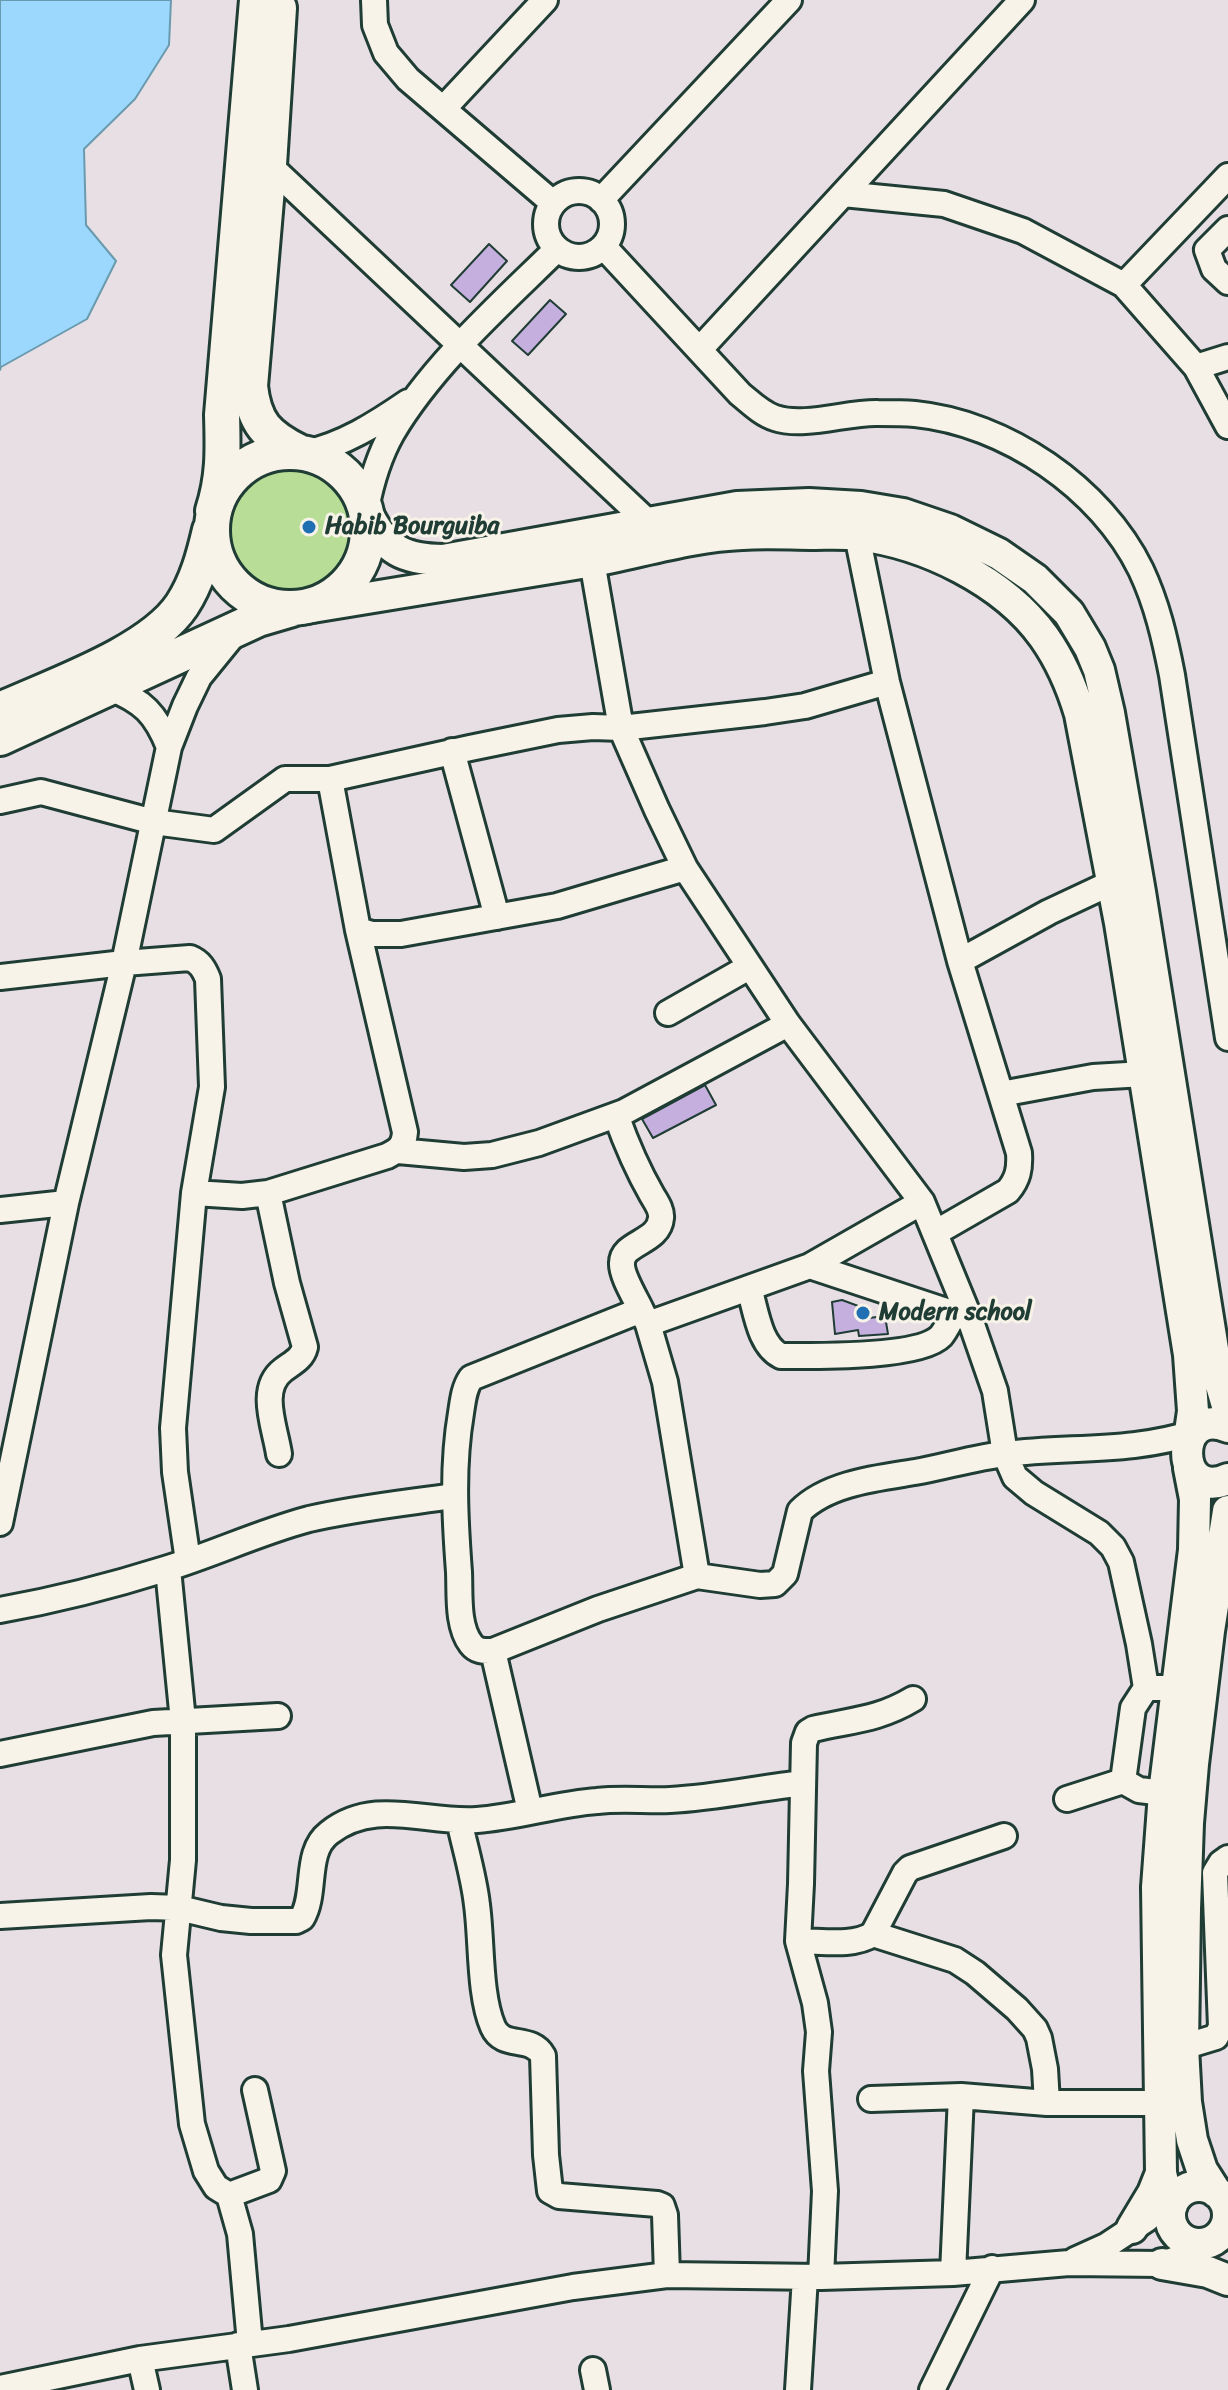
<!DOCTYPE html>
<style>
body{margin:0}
canvas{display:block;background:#e8dfe5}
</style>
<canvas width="1228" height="2390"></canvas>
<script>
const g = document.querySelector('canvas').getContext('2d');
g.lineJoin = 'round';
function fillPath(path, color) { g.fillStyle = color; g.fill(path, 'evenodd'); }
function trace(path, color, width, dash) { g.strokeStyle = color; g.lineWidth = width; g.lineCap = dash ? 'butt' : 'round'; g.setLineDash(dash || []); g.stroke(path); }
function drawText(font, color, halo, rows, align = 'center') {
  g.font = font + ' Sriracha,sans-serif'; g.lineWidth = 6; g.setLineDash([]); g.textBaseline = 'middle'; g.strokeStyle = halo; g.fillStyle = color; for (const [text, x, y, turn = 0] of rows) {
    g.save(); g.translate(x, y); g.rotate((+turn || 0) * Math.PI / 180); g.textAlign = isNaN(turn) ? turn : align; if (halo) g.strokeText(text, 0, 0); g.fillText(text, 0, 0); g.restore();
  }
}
fillPath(new Path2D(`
 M225 530a66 66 0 1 1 132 0a66 66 0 1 1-132 0Z`), '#b8dd97');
const water = new Path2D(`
 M0,0H171L169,45L135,99L84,149L86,225L116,261L87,319L1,367L0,370Z`);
fillPath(water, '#9cd8fd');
trace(water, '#6a9aad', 2);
const building = new Path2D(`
 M489,244L507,261L470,302L451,285Z
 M550,300L566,314L528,355L512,341Z
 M705,1085L716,1105L653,1138L642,1119Z
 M842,1300L869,1310V1318L885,1316L888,1334L859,1336L858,1330L835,1334L832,1302Z`);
fillPath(building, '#c4afde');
trace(building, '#1f3d34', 2);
const minor = new Path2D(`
 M374,0L375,25L386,53L408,79L553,203
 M444,108L545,0
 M269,165L649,523
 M546 224a33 33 0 1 1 66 0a33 33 0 1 1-66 0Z
 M843,194L944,204L1023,231L1124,285L1196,367L1228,426
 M601,200L789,0
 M1228,229L1207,250L1214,269L1228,282
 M604,247L740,394C751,403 762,414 775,418C805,428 847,412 878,413C890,413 903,413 915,414C1006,423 1101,488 1141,570C1157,604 1165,639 1172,675L1228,1038
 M1124,285L1228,176
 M700,349L1022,0
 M1196,367L1228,357
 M305,453C343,445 376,424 408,402
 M366,509C371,483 379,456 392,433C433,364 500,305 557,249
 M857,535L887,682L960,961L1019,1153C1020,1169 1018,1179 1008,1191L935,1233
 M592,561L621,728L657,810L685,868L788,1024L922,1202L970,1319L995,1391L1005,1454L1015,1477L1034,1493L1099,1533L1113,1547L1121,1562L1139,1644L1146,1688H1177
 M110,688C143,701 156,714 169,747
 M452,751L497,917
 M0,801L41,792L154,822L214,830L285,779H330L470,748L558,730L593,727L621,728L765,712L805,706L887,682
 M358,930L372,934H401L557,906L685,868
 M960,961L1049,912L1113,882
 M0,977L124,963L190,958C200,962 204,969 208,979L212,1087L194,1193L173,1428L175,1472L188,1561
 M668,1013L749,967
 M1001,1094L1093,1077L1144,1074
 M616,1115C626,1143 637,1169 652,1195C656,1202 662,1210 661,1218C659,1243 622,1242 622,1263C621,1275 636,1299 641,1310
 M398,1151L464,1157L492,1155L539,1143L624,1112L788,1024
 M194,1193L242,1196L268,1193L387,1156C399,1150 404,1146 405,1132L358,930L330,779
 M268,1193L287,1283L305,1347C302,1359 292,1363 283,1370C258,1389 275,1427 279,1454
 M0,1210L66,1203
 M810,1266L967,1318
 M749,1288C756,1310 759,1345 781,1356C813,1356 920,1358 941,1336C946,1330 950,1321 954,1314
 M648,1324L665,1382L697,1576
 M0,1523L66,1203L124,963L169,747L185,706L199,677L234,634
 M168,1569L183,1721V1860L174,1955L192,2124L206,2171L216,2187L229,2195L240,2234L250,2343
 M0,1610C56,1600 111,1586 165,1569C214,1554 260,1532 309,1519C356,1508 405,1503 453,1496
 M493,1651C485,1651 477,1652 471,1644C457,1626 460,1594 459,1572C455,1519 452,1466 461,1413C463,1400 464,1388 471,1378L641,1310L648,1324L810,1266L922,1202
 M1146,1688L1133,1708L1123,1781L1139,1790L1164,1793
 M0,1754L153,1723L278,1716
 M1067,1799L1123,1781
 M530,1811L493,1651L598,1609L697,1576L760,1585L775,1584L785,1574L800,1511C828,1483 878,1478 915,1472C945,1467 975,1457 1006,1454C1069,1446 1133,1453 1195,1432
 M459,1820C465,1848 474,1877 477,1905C482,1941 479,1995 493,2027C503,2050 531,2034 543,2056L546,2155L550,2191L559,2196L657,2204L662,2206L665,2215L667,2275
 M0,1916L151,1907L179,1908L221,1918L251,1921H296L302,1918C317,1893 304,1852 329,1833C374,1797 427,1824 477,1820C517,1817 557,1804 597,1801C621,1798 646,1801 670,1800C714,1798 759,1788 803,1783
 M873,1934L955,1960L975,1973L1017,2009L1035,2029L1039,2038L1045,2069L1047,2103H1161
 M798,1941C822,1941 853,1947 873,1934L905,1873L910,1868L1004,1836
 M1183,2047L1216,2037L1221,2027L1215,1873L1221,1863L1228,1858
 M871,2099L961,2096L1047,2103
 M229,2195L269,2180L273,2171L255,2090
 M1075,2260L1106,2246L1147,2219
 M953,2273L961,2096
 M821,2277L825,2191L816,2071L819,2032L815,2003L798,1941L801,1884L804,1743L808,1732L813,1729C851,1720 878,1720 913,1699
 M238,2345L245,2390
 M140,2359L147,2390
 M593,2370L597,2390
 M0,2388L140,2359L289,2339L573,2287L667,2275L821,2277L953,2273L1069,2263L1162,2264C1177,2260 1185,2255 1196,2244
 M798,2390L805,2277
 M932,2390L992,2268`);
const major = new Path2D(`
 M368,515C387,551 403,559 443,560L737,507L809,504L861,507L903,514L950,530L999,554L1035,579L1069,613L1090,648L1099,670L1109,713L1140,892L1216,1368L1228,1409
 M300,609C396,594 491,577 587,562C638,553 691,536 742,534C766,532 791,534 815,534C829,534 844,533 858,535C925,543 1004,581 1044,637C1061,661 1072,687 1080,714L1120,923L1189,1355L1193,1411L1189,1439
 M1228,1427C1173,1404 1174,1503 1228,1479
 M1170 2215a29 29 0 1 1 58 0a29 29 0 1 1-58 0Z
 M1216,2192L1202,2170L1192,2140L1186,2102L1183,2047L1185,1909L1188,1823L1193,1764L1209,1631L1228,1511
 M1172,2205L1166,2196L1161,2173L1157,1887L1164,1793L1194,1550L1195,1499L1189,1468
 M1132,2228L1153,2193L1161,2173
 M1162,2264L1208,2272L1228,2280`);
const highway = new Path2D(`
 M279,8L269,165L250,386C254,423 267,436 299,452
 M212 530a78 78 0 1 1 156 0a78 78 0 1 1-156 0Z
 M213,511C224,477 223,450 222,415L257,0
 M0,710C52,686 150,653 182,605C197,582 204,556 210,530
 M0,738L258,619L292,609`);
trace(minor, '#1f3d34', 30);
trace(major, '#1f3d34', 36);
trace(highway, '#1f3d34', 40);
trace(minor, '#f7f3e8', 24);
trace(major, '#f7f3e8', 30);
trace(highway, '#f7f3e8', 34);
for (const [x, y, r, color] of [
 [309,527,8,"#1f6fb2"],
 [863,1313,8,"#1f6fb2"]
]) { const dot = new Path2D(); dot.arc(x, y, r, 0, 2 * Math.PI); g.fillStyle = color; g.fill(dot); trace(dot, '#f7f3e8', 3); }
drawText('bold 24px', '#1f3d34', '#f7f3e8', [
 ["Habib Bourguiba",325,527],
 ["Modern school",879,1313]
], 'left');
</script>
